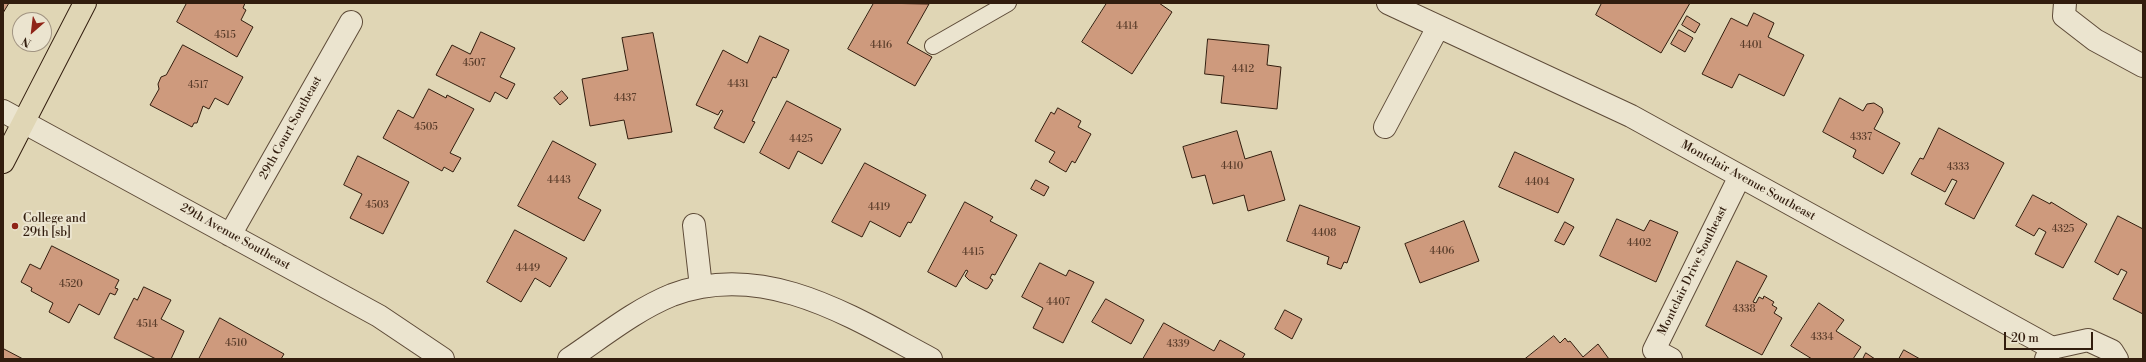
<!DOCTYPE html>
<style>
body{margin:0}
#map{position:relative;width:2146px;height:362px;overflow:hidden;background:#e0d6b5;font-family:"Libre Bodoni",serif}
canvas{display:block}
.frame{position:absolute;inset:0;border:4px solid #321d0e;pointer-events:none}
.north{position:absolute;left:12px;top:12px;width:40px;height:40px;box-sizing:border-box;background:#ebe4cf;border:1px solid #a19482;border-radius:50%;rotate:208deg;font-size:11px;font-weight:700;line-height:16px;text-align:center;color:#321d0e}
.north::after{content:'';display:block;margin:auto;width:14px;height:18px;background:#8f2418;clip-path:polygon(50% 0,100% 100%,50% 72%,0 100%)}
.scale{position:absolute;left:2004px;top:332px;width:89px;height:18px;box-sizing:border-box;border:2px solid #321d0e;border-top:0;padding-left:5px;font-size:12px;line-height:14px;white-space:nowrap;color:#321d0e;-webkit-text-stroke:3px #ebe4cf;paint-order:stroke}
</style>
<div id="map">
<canvas width="2146" height="362"></canvas>
<div class="frame"></div>
<div class="north">N</div>
<div class="scale">20 m</div>
</div>
<script>
const g = document.querySelector('canvas').getContext('2d');
g.lineJoin = 'round';
function fillPath(path, color) { g.fillStyle = color; g.fill(path, 'evenodd'); }
function trace(path, color, width, dash) { g.strokeStyle = color; g.lineWidth = width; g.lineCap = dash ? 'butt' : 'round'; g.setLineDash(dash || []); g.stroke(path); }
function drawText(font, color, halo, rows, align = 'center') {
  g.font = font + ' "Libre Bodoni",serif'; g.lineWidth = 4; g.setLineDash([]); g.textBaseline = 'middle'; g.strokeStyle = halo; g.fillStyle = color; for (const [text, x, y, turn = 0] of rows) {
    g.save(); g.translate(x, y); g.rotate((+turn || 0) * Math.PI / 180); g.textAlign = isNaN(turn) ? turn : align; if (halo) g.strokeText(text, 0, 0); g.fillText(text, 0, 0); g.restore();
  }
}
const building = new Path2D(`
 M3,3H9L3,13Z
 M187,3H245L243,8L246,10L241,20L253,27L237,57L177,22Z
 M874,3L929,4L907,43L932,57L915,86L848,49Z
 M1107,3H1159L1172,12L1132,74L1082,42Z
 M1602,3H1690L1661,53L1596,15Z
 M1754,13L1774,23L1768,37L1804,55L1784,96L1739,74L1732,88L1702,74L1731,18L1747,26Z
 M1687,16L1700,24L1695,33L1682,25Z
 M1679,30L1693,38L1685,52L1671,44Z
 M481,32L515,48L500,77L515,84L507,99L495,92L490,102L436,75L452,45L470,54Z
 M653,33L672,132L628,139L624,120L590,126L582,79L628,70L622,38Z
 M760,36L789,50L776,78L773,77L752,121L755,122L744,143L714,128L723,111L721,110L718,115L696,105L723,50L747,63Z
 M1208,39L1269,45L1267,65L1281,67L1277,109L1221,103L1224,76L1205,74Z
 M183,45L243,77L228,105L215,98L209,109L203,106L197,123H194L192,127L150,105L159,89L158,84L161,77L166,75Z
 M429,89L446,98L447,95L474,109L450,153L461,158L453,172L444,167L442,171L383,138L398,110L413,118Z
 M562,91L568,98L560,105L554,98Z
 M1840,98L1863,111L1867,104L1874,103L1882,108L1883,112L1874,129L1900,143L1883,174L1853,157L1856,150L1823,132Z
 M787,101L841,129L822,164L798,151L789,169L760,153Z
 M1058,108L1081,121L1078,127L1091,134L1075,163L1072,161L1066,172L1049,162L1055,152L1035,141L1051,112L1054,114Z
 M1939,128L2004,163L1974,219L1945,204L1957,181L1952,179L1945,192L1911,174L1920,158L1923,159Z
 M1237,131L1245,159L1271,151L1285,200L1248,211L1244,195L1213,204L1205,175L1192,178L1183,147Z
 M553,141L596,164L578,198L601,210L584,241L518,206Z
 M1515,152L1574,179L1558,213L1499,187Z
 M358,156L409,182L383,234L350,218L362,194L344,185Z
 M865,163L926,195L911,223L908,222L900,237L870,221L862,237L832,222Z
 M1036,180L1049,187L1044,196L1031,189Z
 M2033,195L2050,204L2051,202L2087,224L2063,268L2035,254L2046,232L2039,228L2034,236L2016,226Z
 M965,202L993,217L990,221L1017,235L995,275L992,274L990,278L993,280L988,288L986,289L969,280L965,276L968,271L966,270L956,287L928,272Z
 M1300,205L1360,227L1347,263L1344,262L1341,269L1327,264L1329,257L1287,241Z
 M2118,216L2143,229V314L2113,299L2127,272L2121,269L2118,275L2095,262Z
 M1617,219L1644,231L1650,220L1678,232L1656,282L1600,256Z
 M1464,221L1479,261L1420,283L1405,244Z
 M1565,222L1574,227L1564,245L1555,241Z
 M515,230L567,258L550,287L535,278L521,302L487,282Z
 M52,246L119,280L115,288L118,289L115,295L110,293L99,315L79,304L69,323L49,312L53,303L31,291L32,288L21,282L30,264L40,269Z
 M1737,261L1767,276L1753,302L1756,303L1759,297L1763,299L1764,296L1774,302L1772,305L1777,308L1774,313L1782,318L1762,355L1706,326Z
 M1040,263L1066,276L1069,270L1094,282L1063,343L1033,328L1043,308L1022,297Z
 M144,287L171,300L161,319L184,331L171,359H156L114,338L134,298L137,300Z
 M1106,299L1144,320L1131,344L1092,322Z
 M1819,303L1844,320L1836,331L1861,347L1853,359H1812L1791,346Z
 M1285,310L1302,319L1292,339L1275,329Z
 M220,318L284,354L281,359H199Z
 M1164,323L1214,351L1220,340L1245,354L1242,359H1143Z
 M1554,336L1560,343L1565,338L1568,342L1570,341L1583,357L1598,344L1609,359H1525Z
 M4,349L23,359H3Z
 M1904,350L1920,359H1899Z
 M1866,353L1875,359H1863Z`);
fillPath(building, '#ce9a7d');
trace(building, '#321d0e', 1);
const service = new Path2D(`
 M933,46L1008,3`);
const minor = new Path2D(`
 M1388,3L1631,116L2052,348
 M2065,3L2064,16L2095,40L2143,66
 M3,111L379,316L443,359
 M1385,127L1438,27
 M694,225L701,287
 M230,235L351,22
 M569,359C602,337 635,310 672,295C765,260 852,317 931,359
 M1671,359L1654,350L1740,176
 M2046,359L2052,348L2088,340L2112,351L2117,359`);
const primary = new Path2D(`
 M3,162L85,3`);
trace(service, '#5e4b38', 18);
trace(minor, '#5e4b38', 24);
trace(primary, '#321d0e', 24);
trace(service, '#ebe4cf', 16);
trace(minor, '#ebe4cf', 22);
trace(primary, '#e0d6b5', 22);
for (const [x, y, r, color] of [
 [15,226,4,"#8f2418"]
]) { const dot = new Path2D(); dot.arc(x, y, r, 0, 2 * Math.PI); g.fillStyle = color; g.fill(dot); trace(dot, '#ebe4cf', 1.5); }
drawText('10px', '#593c2a', null, [
 ["4414",1127,27],
 ["4515",225,36],
 ["4416",881,46],
 ["4401",1751,46],
 ["4507",474,64],
 ["4412",1243,70],
 ["4431",738,85],
 ["4517",198,86],
 ["4437",625,99],
 ["4505",426,128],
 ["4337",1861,138],
 ["4425",801,140],
 ["4410",1232,167],
 ["4333",1958,168],
 ["4443",559,181],
 ["4404",1537,183],
 ["4503",377,206],
 ["4419",879,208],
 ["4325",2063,230],
 ["4408",1324,234],
 ["4402",1639,244],
 ["4406",1442,252],
 ["4415",973,253],
 ["4449",528,269],
 ["4520",71,285],
 ["4407",1058,303],
 ["4338",1744,310],
 ["4514",147,325],
 ["4334",1822,338],
 ["4510",236,344],
 ["4339",1178,345]
]);
drawText('12px', '#321d0e', '#ebe4cf', [
 ["29th Court Southeast",291,128,-61],
 ["Montclair Avenue Southeast",1748,181,29],
 ["29th Avenue Southeast",235,237,29],
 ["Montclair Drive Southeast",1693,271,-64]
]);
drawText('12px', '#321d0e', '#ebe4cf', [
 ["College and",23,219],
 ["29th [sb]",23,233]
], 'left');
</script>
